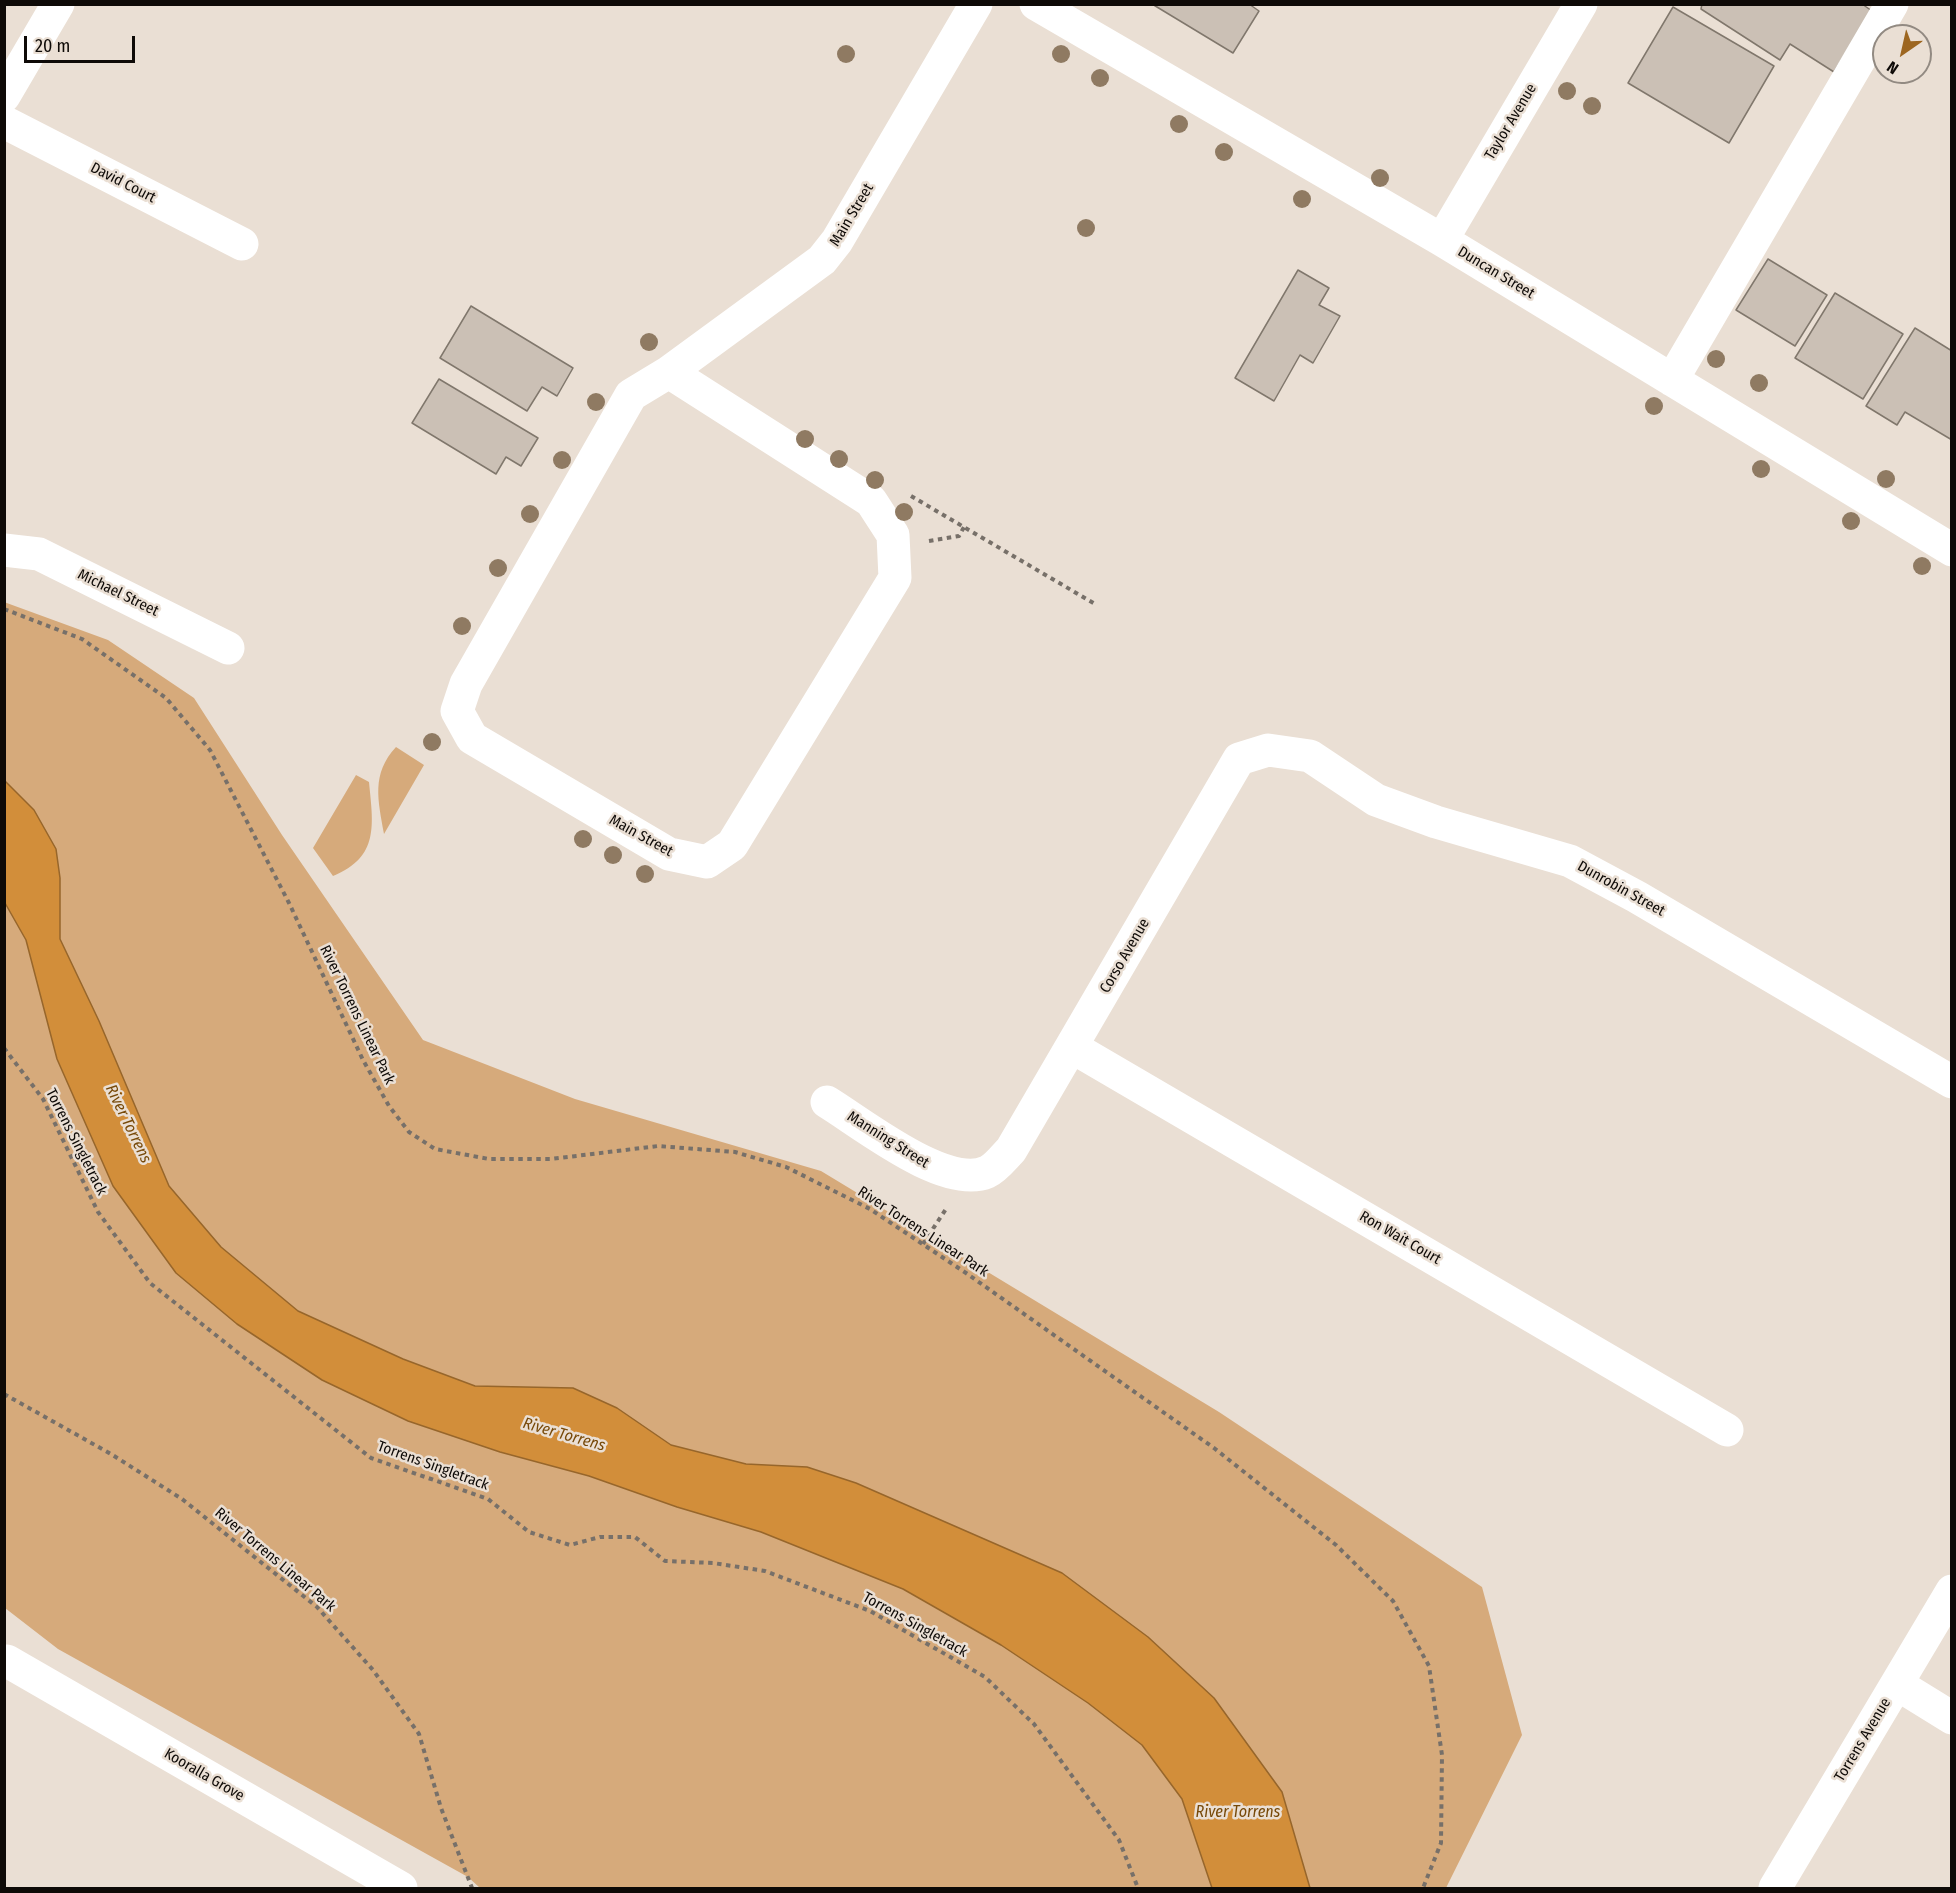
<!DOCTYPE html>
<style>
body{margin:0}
#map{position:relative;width:1956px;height:1893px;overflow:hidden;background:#eadfd4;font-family:"Fira Sans Condensed",sans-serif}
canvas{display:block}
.frame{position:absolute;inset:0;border:6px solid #0e0a07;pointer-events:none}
.north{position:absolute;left:1872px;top:24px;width:60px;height:60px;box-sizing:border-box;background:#eadfd4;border:2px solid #928a82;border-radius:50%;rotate:214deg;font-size:16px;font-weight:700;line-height:24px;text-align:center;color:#0e0a07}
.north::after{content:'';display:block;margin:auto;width:21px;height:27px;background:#9d6620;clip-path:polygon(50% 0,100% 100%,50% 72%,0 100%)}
.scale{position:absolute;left:24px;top:36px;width:111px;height:27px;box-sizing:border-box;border:3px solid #0e0a07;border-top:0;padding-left:8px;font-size:18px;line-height:21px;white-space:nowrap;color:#0e0a07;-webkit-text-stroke:4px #eadfd4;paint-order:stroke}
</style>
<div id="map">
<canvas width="1956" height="1893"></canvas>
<div class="frame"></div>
<div class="north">N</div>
<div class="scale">20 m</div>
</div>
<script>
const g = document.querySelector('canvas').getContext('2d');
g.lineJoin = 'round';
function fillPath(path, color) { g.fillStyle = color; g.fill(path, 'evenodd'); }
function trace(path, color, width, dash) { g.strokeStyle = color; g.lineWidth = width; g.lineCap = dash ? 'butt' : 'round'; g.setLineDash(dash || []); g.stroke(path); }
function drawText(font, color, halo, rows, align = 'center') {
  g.font = font + ' "Fira Sans Condensed",sans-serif'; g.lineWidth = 5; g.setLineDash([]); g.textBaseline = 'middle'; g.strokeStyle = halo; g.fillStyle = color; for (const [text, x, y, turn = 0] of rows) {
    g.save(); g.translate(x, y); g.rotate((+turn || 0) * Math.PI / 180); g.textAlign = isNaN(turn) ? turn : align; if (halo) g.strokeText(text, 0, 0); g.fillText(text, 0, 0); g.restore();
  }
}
fillPath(new Path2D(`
 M4,602L108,640L194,698L282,835L423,1040L575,1099L821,1171L1219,1412L1482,1587L1522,1735L1446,1888H480L468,1877L58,1649L5,1608Z
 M396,747L424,765L384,834C378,800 371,774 396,747Z
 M356,775L369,782C373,824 380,857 333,876L313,848Z`), '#d6aa7b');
const water = new Path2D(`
 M5,781L34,810L56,849L60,878V939L99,1021L169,1186L221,1247L298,1311L403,1359L475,1386L573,1388L617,1408L671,1445L746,1464L807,1467L856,1483L1062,1573L1148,1637L1214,1698L1282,1792L1310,1888H1212L1182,1799L1142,1745L1088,1703L1001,1645L903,1589L761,1532L677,1507L589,1476L500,1452L408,1421L322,1380L237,1324L176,1273L113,1186L57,1059L26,940L5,903Z`);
fillPath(water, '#d28e3a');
trace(water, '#97662b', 1.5);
const building = new Path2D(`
 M1152,4H1249L1259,11L1233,53Z
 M1702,4H1862L1872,11L1834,72L1790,44L1780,60L1701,9Z
 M1673,7L1774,66L1729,143L1628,83Z
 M1768,259L1827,295L1795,346L1736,310Z
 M1298,270L1329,288L1319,305L1340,316L1313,363L1300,355L1274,401L1235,378Z
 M1835,293L1903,334L1863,399L1795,358Z
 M471,306L573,368L557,396L542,387L527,411L440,358Z
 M1915,328L1952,351V440L1905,412L1897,425L1866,406Z
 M439,379L538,438L521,466L506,457L496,474L412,423Z`);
fillPath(building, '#cbc0b5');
trace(building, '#80776c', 1.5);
trace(new Path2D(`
 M911,496L1095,604
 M929,541L959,536L964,527
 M4,609L82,639L166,698L210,750L289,903L363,1060L389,1106L409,1132L435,1149L489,1159H551L658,1146L735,1152L786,1167L870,1209L966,1273L1214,1448L1336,1545L1393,1601L1429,1666L1442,1755L1441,1843L1423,1888
 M4,1048L43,1099L98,1212L150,1283L371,1458L488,1499L529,1532L570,1545L600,1537H635L665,1561L713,1563L765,1571L870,1611L985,1677L1034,1724L1119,1840L1138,1888
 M923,1244L946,1209
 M4,1394L111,1454L182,1499L317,1607L373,1670L419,1734L441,1808L472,1888`), '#777069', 4, [4.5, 4.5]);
trace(new Path2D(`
 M1036,4L1442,240L1952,550
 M4,96L58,4
 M4,122L242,244
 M1442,240L1581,4
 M669,372L871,501L893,535L895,578L732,845L707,862L669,854L472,738L457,711L466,684L631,395L669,372L822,260L837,241L976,4
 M1672,380L1892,4
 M4,550L39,554L228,648
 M1072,1047L1727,1430
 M827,1102C863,1124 945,1190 987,1172C996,1168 1004,1157 1011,1150L1239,759L1268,750L1310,756L1376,800L1436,822L1570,861L1637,897L1952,1082
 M7,1661L401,1888
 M1897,1684L1952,1718
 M1775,1888L1952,1591`), '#fff', 33);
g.fillStyle = '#8f7a62';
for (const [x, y] of [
 [846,54],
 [1061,54],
 [1100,78],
 [1567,91],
 [1592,106],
 [1179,124],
 [1224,152],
 [1380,178],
 [1302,199],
 [1086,228],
 [649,342],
 [1716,359],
 [1759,383],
 [596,402],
 [1654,406],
 [805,439],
 [839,459],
 [562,460],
 [1761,469],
 [1886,479],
 [875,480],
 [904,512],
 [530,514],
 [1851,521],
 [1922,566],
 [498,568],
 [462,626],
 [432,742],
 [583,839],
 [613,855],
 [645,874]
]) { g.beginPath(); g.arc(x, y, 9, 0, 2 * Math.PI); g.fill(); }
drawText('15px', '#0e0a07', '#eadfd4', [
 ["Taylor Avenue",1511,122,-59],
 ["David Court",123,183,27],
 ["Main Street",852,215,-59],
 ["Duncan Street",1496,273,31],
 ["Michael Street",118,593,26],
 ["Main Street",641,836,29],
 ["Dunrobin Street",1621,889,29],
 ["Corso Avenue",1125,956,-60],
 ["River Torrens Linear Park",357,1015,64],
 ["Manning Street",888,1140,32],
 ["Torrens Singletrack",76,1142,63],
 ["River Torrens Linear Park",923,1232,33],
 ["Ron Wait Court",1400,1238,30],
 ["Torrens Singletrack",433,1466,20],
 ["River Torrens Linear Park",275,1560,40],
 ["Torrens Singletrack",915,1625,29],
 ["Torrens Avenue",1863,1740,-59],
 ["Kooralla Grove",204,1775,30]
]);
drawText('italic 16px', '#774908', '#eadfd4', [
 ["River Torrens",128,1124,64],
 ["River Torrens",564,1435,16],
 ["River Torrens",1238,1813]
]);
</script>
